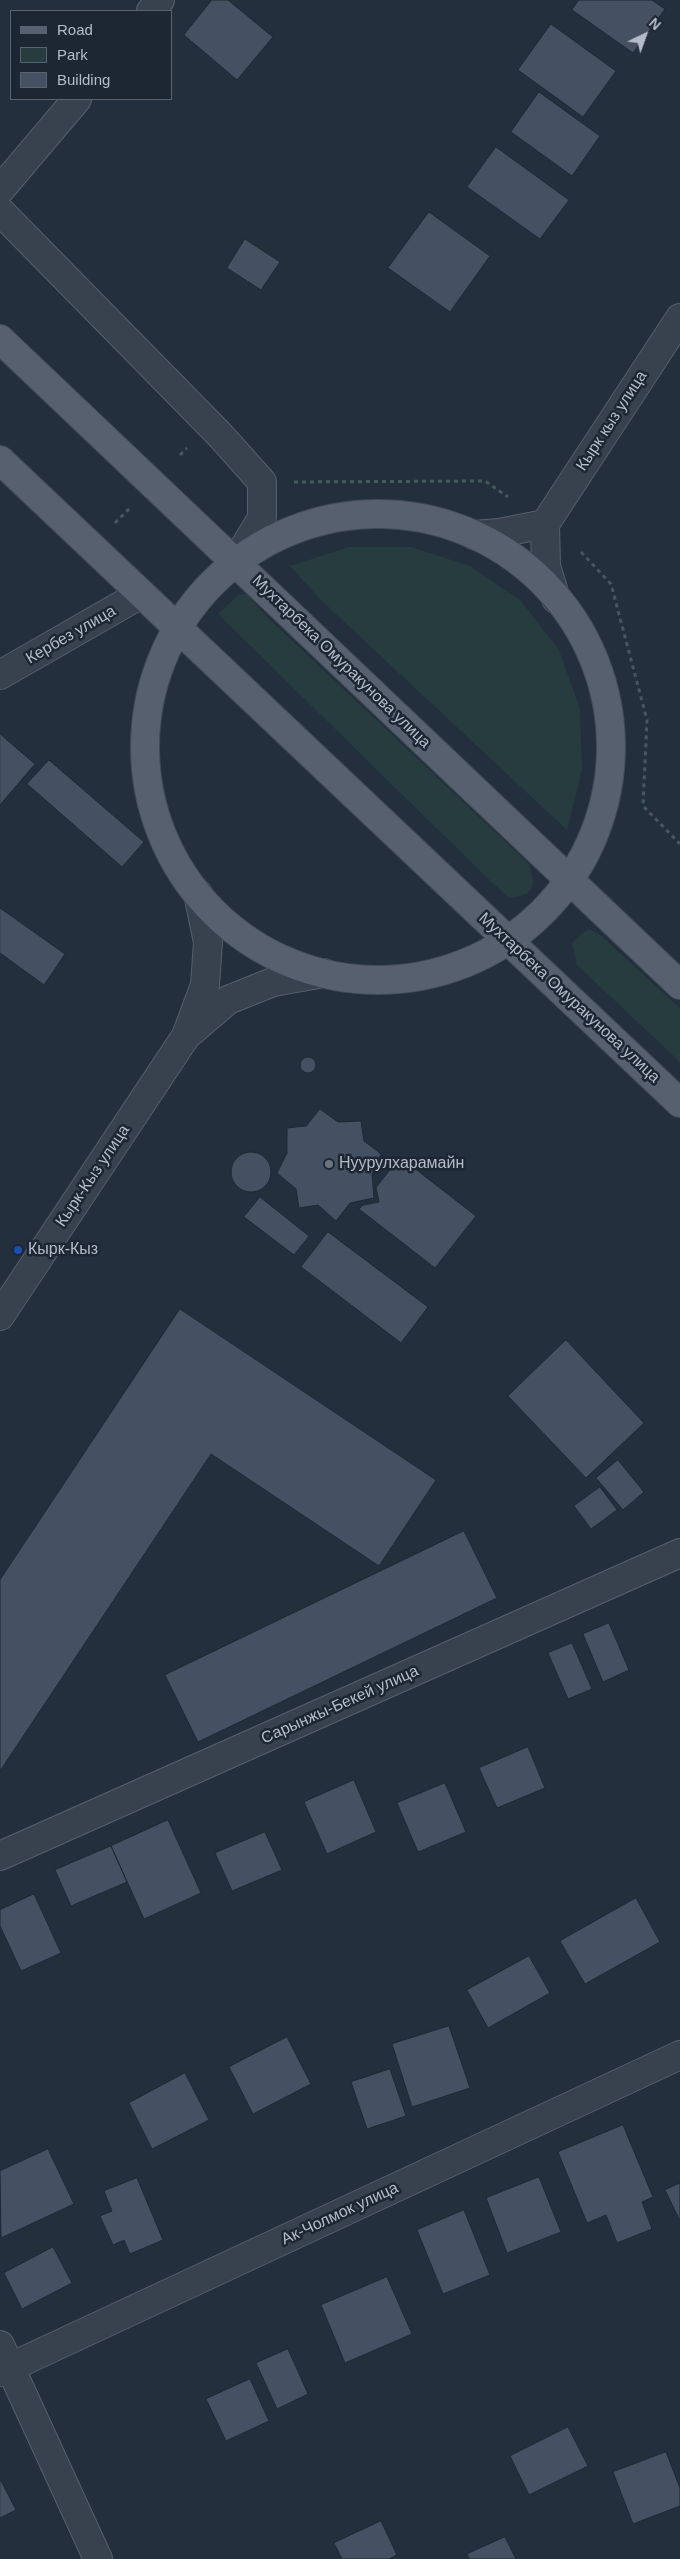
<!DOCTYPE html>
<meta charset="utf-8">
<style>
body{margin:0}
#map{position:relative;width:680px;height:2559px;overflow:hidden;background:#242f3e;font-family:Helvetica,sans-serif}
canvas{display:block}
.legend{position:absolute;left:10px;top:10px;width:162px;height:90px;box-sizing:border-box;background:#1d2633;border:1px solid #59626f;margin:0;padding:6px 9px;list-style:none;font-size:15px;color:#b4bcc9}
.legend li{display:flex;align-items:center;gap:10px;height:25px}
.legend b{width:25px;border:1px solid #59626f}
.north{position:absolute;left:620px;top:10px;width:50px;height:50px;-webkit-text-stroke:4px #1d2633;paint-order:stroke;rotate:42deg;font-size:14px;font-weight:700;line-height:20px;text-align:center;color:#b4bcc9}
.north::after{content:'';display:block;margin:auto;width:18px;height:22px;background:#b4bcc9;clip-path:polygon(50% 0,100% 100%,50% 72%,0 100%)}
</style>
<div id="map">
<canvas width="680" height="2559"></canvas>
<ul class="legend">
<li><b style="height:6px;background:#56606e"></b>Road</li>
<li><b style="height:14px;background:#263c3f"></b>Park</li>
<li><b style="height:14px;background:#455162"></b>Building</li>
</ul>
<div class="north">N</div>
</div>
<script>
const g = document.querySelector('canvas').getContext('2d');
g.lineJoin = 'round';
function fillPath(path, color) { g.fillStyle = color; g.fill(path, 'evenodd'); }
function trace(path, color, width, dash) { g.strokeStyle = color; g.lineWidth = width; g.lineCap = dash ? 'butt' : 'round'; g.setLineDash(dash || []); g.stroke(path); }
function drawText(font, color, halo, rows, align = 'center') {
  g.font = font + ' Helvetica,sans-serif'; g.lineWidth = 5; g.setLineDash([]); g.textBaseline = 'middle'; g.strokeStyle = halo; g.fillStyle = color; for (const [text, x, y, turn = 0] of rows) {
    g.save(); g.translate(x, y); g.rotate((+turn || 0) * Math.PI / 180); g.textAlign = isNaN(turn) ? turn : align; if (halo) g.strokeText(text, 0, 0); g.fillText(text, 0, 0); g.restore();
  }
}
fillPath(new Path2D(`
 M349,547H411L470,566L521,601L559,650L580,709L582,770L567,830L323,602L290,566Z
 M239,594H247L262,612L529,864C537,888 534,895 509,898L480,871L218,614Z
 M589,929L599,934L680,1008V1062L577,965L572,943L581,934Z`), '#263c3f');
const building = new Path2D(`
 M212,0H228L273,37L237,80L184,35Z
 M579,0H652L665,9L633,53L572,10Z
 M551,24L616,71L583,117L518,70Z
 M539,92L600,136L572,176L511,132Z
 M496,147L569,200L540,239L467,187Z
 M429,212L490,256L450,312L388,268Z
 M245,239L280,262L261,290L227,268Z
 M0,734L35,764L0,805Z
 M49,760L144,842L122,867L27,784Z
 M0,908L65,954L44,985L0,953Z
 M300 1065a8 8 0 1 1 16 0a8 8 0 1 1-16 0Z
 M320,1109L338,1122L361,1121L364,1141L381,1154L372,1174L374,1198L350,1203L336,1221L318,1205L299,1208L296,1189L277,1173L287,1153V1128L306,1126Z
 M231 1172a20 20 0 1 1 40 0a20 20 0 1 1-40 0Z
 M400,1157L476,1216L435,1268L359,1209L363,1205L379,1202L376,1188Z
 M260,1197L309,1236L294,1255L244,1217Z
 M328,1232L428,1307L401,1343L301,1267Z
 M180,1309L436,1480L379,1566L211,1454L0,1771V1580Z
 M566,1340L644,1423L586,1478L508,1396Z
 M618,1460L644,1492L623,1510L596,1478Z
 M600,1487L617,1510L591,1529L574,1506Z
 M464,1531L497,1598L198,1742L165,1675Z
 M609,1623L629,1670L603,1682L583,1634Z
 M572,1643L592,1689L568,1699L548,1653Z
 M528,1747L545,1788L497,1808L479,1768Z
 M354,1780L376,1832L327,1854L304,1802Z
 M445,1783L466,1832L418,1852L397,1803Z
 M168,1820L201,1893L144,1919L111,1846Z
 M265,1832L282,1870L232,1891L215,1853Z
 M111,1846L127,1882L71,1906L55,1870Z
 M34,1894L61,1953L21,1971L0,1926V1910Z
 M636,1898L660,1942L585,1984L560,1941Z
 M529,1956L550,1993L488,2028L467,1990Z
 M449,2026L470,2088L412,2107L392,2044Z
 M287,2037L311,2084L253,2114L229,2067Z
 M390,2069L406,2116L367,2129L351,2082Z
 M185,2073L209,2120L152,2149L129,2103Z
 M623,2125L653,2197L642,2202L652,2229L617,2243L606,2215L587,2223L558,2152Z
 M48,2149L74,2204L1,2238L0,2171Z
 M539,2177L561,2232L507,2253L486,2198Z
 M137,2178L163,2240L130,2254L124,2240L113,2245L100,2216L112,2211L104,2191Z
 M680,2183V2221L665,2190Z
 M464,2210L490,2275L443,2294L417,2230Z
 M53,2247L72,2283L22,2309L4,2273Z
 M387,2277L412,2334L345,2363L321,2305Z
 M288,2349L308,2394L277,2409L256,2363Z
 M250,2379L269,2421L226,2441L206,2399Z
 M568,2427L588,2466L529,2495L510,2456Z
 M666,2452L680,2488V2506L633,2524L613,2472Z
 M0,2479L16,2510L0,2518Z
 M381,2521L397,2555L389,2559H342L334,2543Z
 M505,2537L516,2559H469L467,2554Z`);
fillPath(building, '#455162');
trace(building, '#1f2835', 1);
const minor = new Path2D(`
 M151,11L160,0
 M0,190L77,99
 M0,211L220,435L262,482V518L236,561
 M474,535L499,533L545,524
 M556,599L546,566L545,524L680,318
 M0,675L141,594
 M187,1035L228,1000L273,982L324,973
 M0,1316L186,1036L205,985L208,942L198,894
 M0,1856L680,1553
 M0,2345L98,2559
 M0,2372L680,2055`);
const major = new Path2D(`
 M0,339L680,985
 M0,460L680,1103
 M145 747a233 233 0 1 1 466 0a233 233 0 1 1-466 0Z`);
trace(minor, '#565f6c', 30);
trace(major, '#414a57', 30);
trace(new Path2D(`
 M180,455L187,448
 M294,482L485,481L508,497
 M115,523L130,508
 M581,552L611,584L647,720L643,806L680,844`), '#44595c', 3, [4, 4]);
trace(minor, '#38414e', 28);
trace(major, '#56606e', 28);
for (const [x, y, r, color] of [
 [329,1164,5,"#6b7280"],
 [18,1250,5,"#1a4fb4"]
]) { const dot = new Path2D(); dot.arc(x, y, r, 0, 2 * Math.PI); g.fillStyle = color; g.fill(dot); trace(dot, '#1d2633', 2); }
drawText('16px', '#b4bcc9', '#1d2633', [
 ["Кырк кыз улица",612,421,-57],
 ["Кербез улица",71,635,-30],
 ["Мухтарбека Омуракунова улица",341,662,44],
 ["Мухтарбека Омуракунова улица",569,998,43],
 ["Кырк-Кыз улица",93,1176,-56],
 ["Сарынжы-Бекей улица",340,1705,-24],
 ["Ак-Чолмок улица",340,2214,-25]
]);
drawText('16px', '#b4bcc9', '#1d2633', [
 ["Нуурулхарамайн",339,1164],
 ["Кырк-Кыз",28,1250]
], 'left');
</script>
